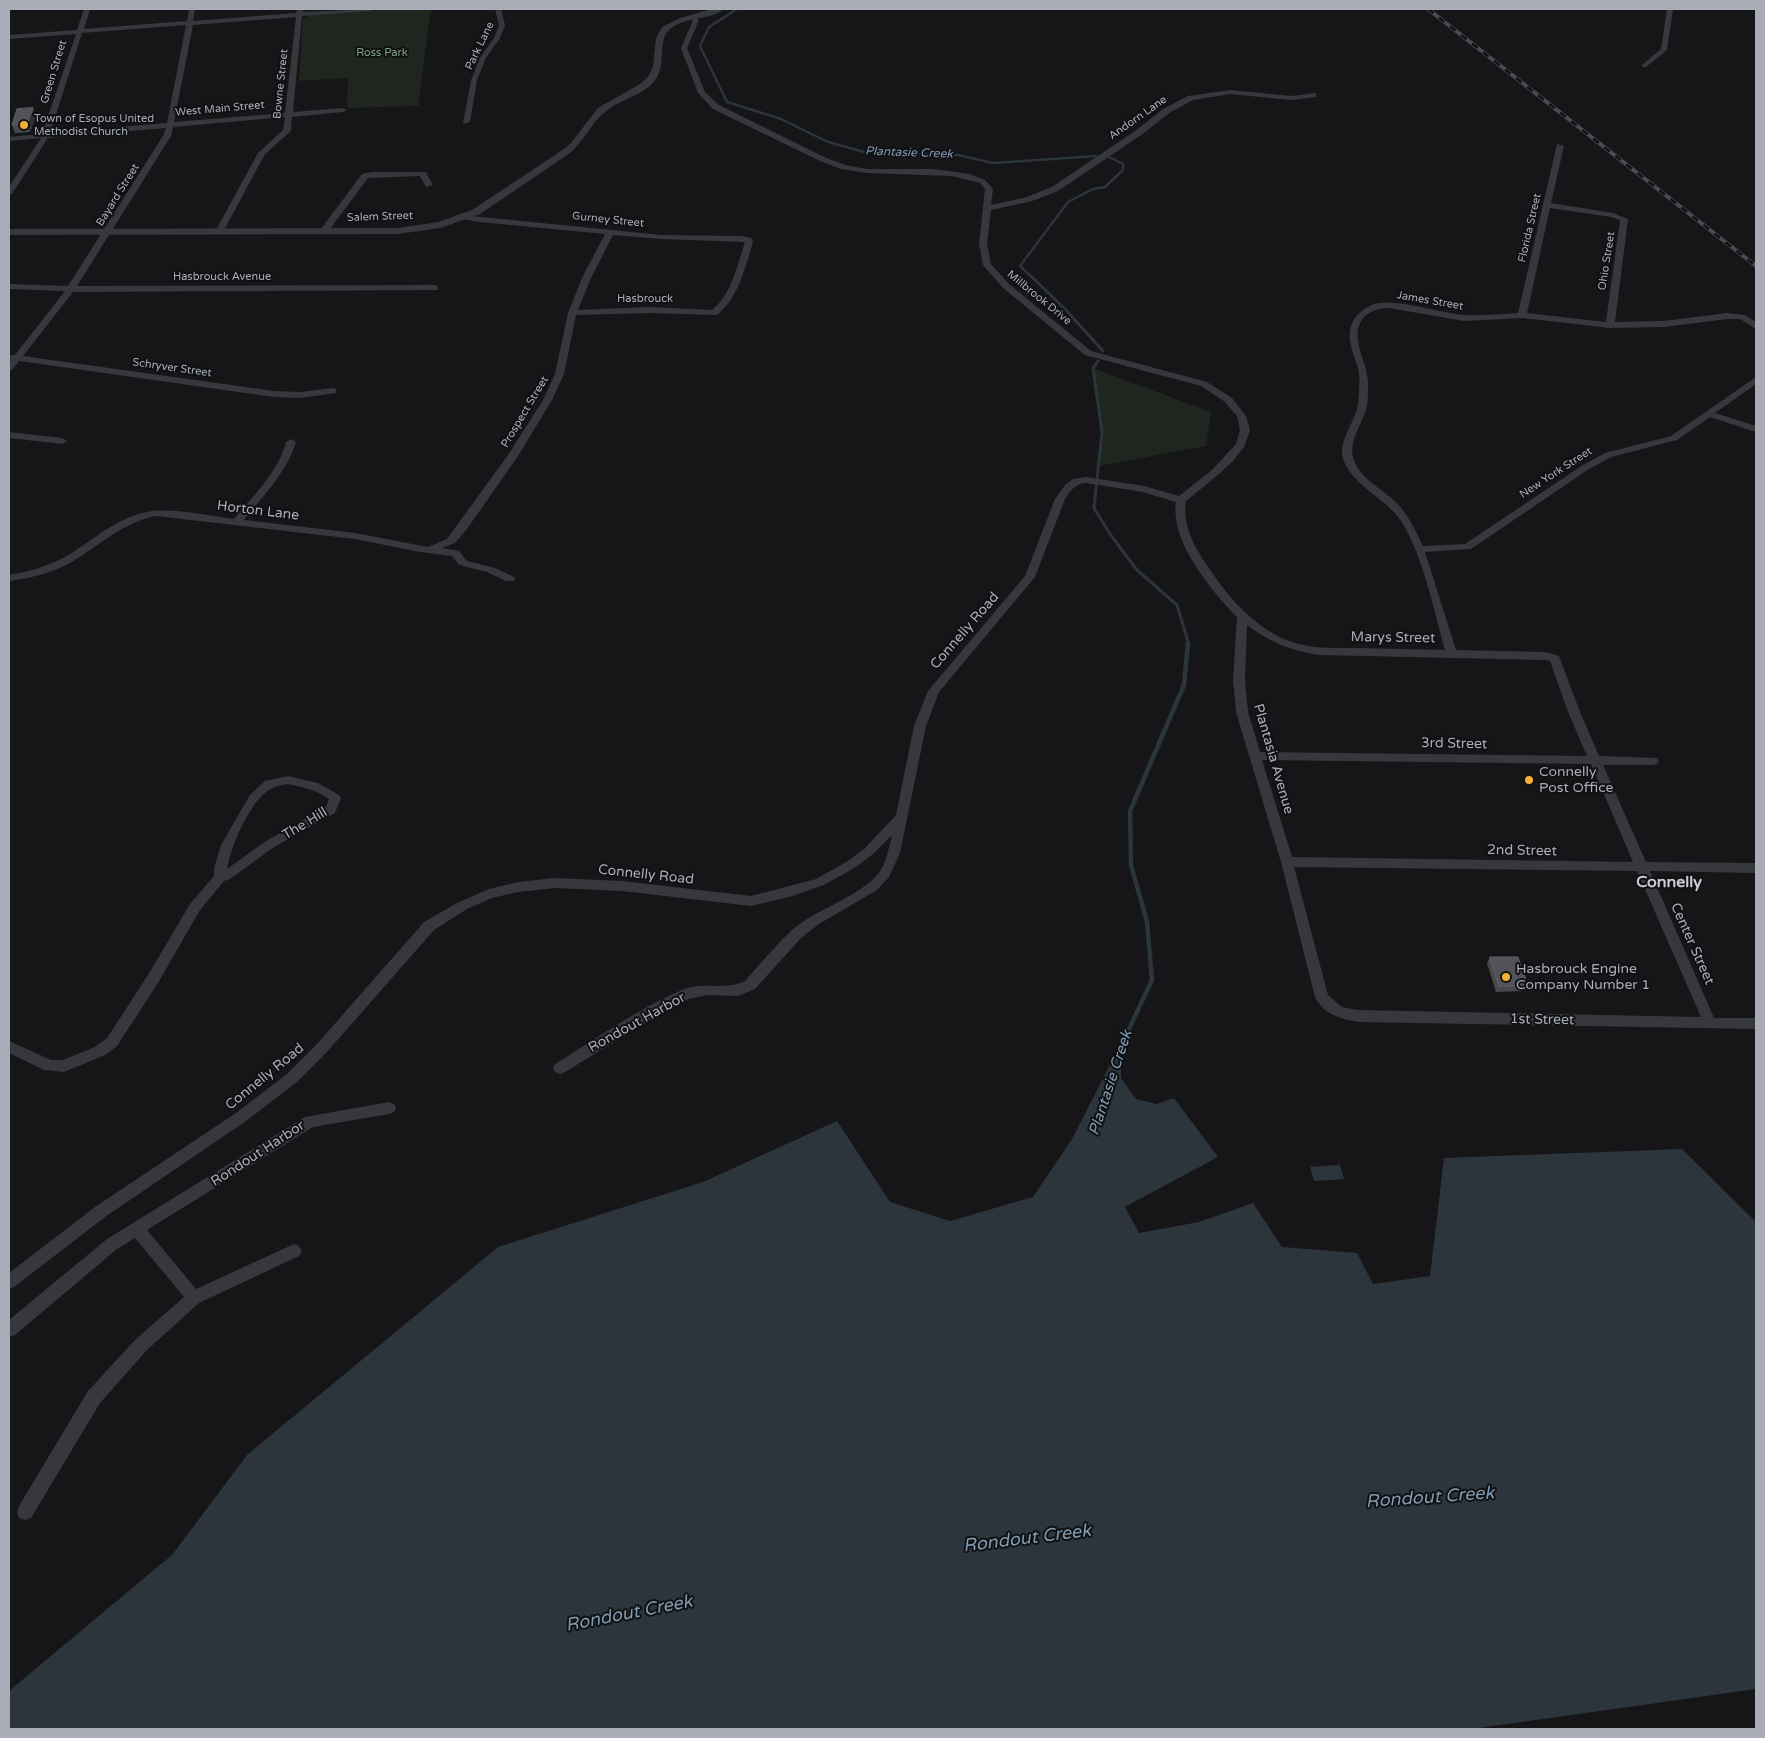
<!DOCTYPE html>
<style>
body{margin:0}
#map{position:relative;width:1765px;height:1738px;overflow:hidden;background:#161618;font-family:"Varela Round",sans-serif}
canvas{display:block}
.frame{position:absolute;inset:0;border:10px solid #a8adb8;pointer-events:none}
</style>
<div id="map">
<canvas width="1765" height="1738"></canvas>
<div class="frame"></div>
</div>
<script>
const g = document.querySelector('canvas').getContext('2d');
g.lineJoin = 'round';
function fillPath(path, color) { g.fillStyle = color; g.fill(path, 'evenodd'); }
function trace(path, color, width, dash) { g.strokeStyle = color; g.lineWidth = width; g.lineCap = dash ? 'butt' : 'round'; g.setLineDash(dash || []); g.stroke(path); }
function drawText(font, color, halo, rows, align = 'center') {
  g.font = font + ' "Varela Round",sans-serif'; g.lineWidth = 4; g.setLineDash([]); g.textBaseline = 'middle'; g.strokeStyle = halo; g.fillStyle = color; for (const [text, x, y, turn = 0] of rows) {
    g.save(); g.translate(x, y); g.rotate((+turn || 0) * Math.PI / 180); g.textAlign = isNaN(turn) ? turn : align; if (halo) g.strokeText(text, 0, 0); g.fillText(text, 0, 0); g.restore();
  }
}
fillPath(new Path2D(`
 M390,9H431L418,106L347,108L348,78L299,81L303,19L309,15Z
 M1093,368L1211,412L1206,446L1099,466L1102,432Z`), '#1e261f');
fillPath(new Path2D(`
 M1121,1043V1078L1136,1099L1157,1104L1174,1098L1218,1157L1125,1207L1139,1233L1199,1222L1253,1203L1282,1247L1357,1253L1373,1284L1430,1276L1444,1158L1682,1149L1756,1222V1689L1472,1729H9V1691L172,1555L247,1455L498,1247L703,1182L837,1121L890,1202L950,1221L1033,1197L1072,1139Z
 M1340,1165L1344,1179L1314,1181L1310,1167Z`), '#2c353c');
trace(new Path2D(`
 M737,9L709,27L700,46L727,102L781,119L828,142L864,152L958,155L993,163L1096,156
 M1035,280L1020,266L1068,202L1093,189L1105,187L1123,170V164L1109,157`), '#2c353c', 2.5);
trace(new Path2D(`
 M1034,279L1066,310L1103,351
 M1098,361L1093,368L1102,432L1094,508L1110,534L1137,570L1177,605L1189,645`), '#2c353c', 3);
trace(new Path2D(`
 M1120,1048L1152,980L1147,922L1131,865L1130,811L1184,685L1188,643`), '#2c353c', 4.5);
fillPath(new Path2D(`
 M84,9H90L84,29L187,21L189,9H195L193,21L296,13L297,9H303V12L374,9L371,11L302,16L293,112L343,108L347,110L343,112L292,117L291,131L265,154L223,232L216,230L258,153L283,130L285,117L173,127L171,136L77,286L435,285L438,286V290L73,292L23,356L274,391L300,392L333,388L336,389V393L300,398L274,397L19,361L12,370L9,371V362L11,360L9,359V355H15L65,291L9,289V284L68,286L163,136L166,128L48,138L12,194H9V187L41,138L9,141V137L42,134L76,34L9,39V35L77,30ZM296,17L285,113L174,122L193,25ZM186,25L167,123L50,133L82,33Z
 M495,9H501L505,25L500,38L486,58L477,80L470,122L463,124L471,80L480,58L494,38L499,25Z
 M1667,9H1673L1667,50L1646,67H1642V65L1661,49Z
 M691,16H695L699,20L687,48L705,92L719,105L824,157L845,165L867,169H933L970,174L985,180L993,189L991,205L1027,197L1052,187L1138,129L1163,109L1188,96L1230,90L1291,96L1316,93V97L1291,100L1230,94L1193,100L1169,113L1144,133L1058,191L1032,201L991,210L987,244L991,264L1009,284L1091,351L1207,382L1232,398L1246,416L1250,430L1244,447L1233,461L1219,474L1186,501C1182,527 1196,550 1211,571C1230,600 1256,628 1289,641C1311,649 1335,648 1357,648C1387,649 1416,649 1445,650C1434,611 1423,555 1401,521C1386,498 1354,487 1344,461C1336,441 1356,423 1358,403C1359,394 1360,383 1359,373C1356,357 1346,342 1351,326C1354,316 1363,309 1372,305C1390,296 1443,314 1465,315C1483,316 1501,314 1518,313L1557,144L1564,146L1551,203L1613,213L1628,219L1615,322L1664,321L1727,313L1745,315L1756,322V329L1740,319H1727L1664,327L1610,328L1522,318L1464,321L1389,308C1378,308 1365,312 1360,323C1351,343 1370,366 1368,387C1368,393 1368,400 1367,406C1363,424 1347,441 1354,460C1360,479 1384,490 1397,503C1409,516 1415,530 1423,546L1465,544L1583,465L1605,453L1671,436L1756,377V384L1715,413L1756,426V432L1710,417L1677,440L1611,457L1589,469L1471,549L1425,552L1456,650L1546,652L1559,656L1580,712L1599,756L1657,758L1659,761L1657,764L1653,765H1603L1646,862L1756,863V873L1650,871L1714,1018H1756V1029L1358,1022C1339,1018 1324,1015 1315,997L1281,862L1236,712L1233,680L1237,617C1211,590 1170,541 1176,502L1143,492L1086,483C1075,484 1071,490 1065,499L1035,577L939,692L926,726L900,853L889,877L877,890L819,924L801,938L755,989L738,996L707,995L689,999L667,1010L565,1072L560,1074L555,1072L553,1068L555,1064C596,1039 637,1009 682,990C704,981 725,991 745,981C760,964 775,946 792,930C814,910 866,894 880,871C887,861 889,847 892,835L873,854L856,867L824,885L789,897L751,906L622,891L555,888L518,892L492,898L467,909L434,930L327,1052L297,1082L246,1121L105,1217L14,1287L9,1289V1273L95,1207L236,1113L287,1074L317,1044L424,922L457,903L489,889L518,882L555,878L622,881L751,896L816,879L848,861L865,848L896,815L914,726L928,691L1025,576L1055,499L1066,484L1073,479L1086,477L1144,486L1179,496L1212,470L1236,444L1240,430L1237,416L1225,402L1201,386L1085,355L1003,288L983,265L979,244L985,189L980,183L952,176L867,173L841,169L818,160L713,109L698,93L681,48L693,20ZM1550,208L1611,217L1620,220L1606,322L1527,313ZM1247,625C1269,642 1292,651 1319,655L1545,660L1550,661L1568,712L1587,756L1260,752L1248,712L1245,680ZM1262,760L1591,764L1633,862L1292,857ZM1294,867L1637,871L1701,1017L1358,1010L1342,1007L1328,995Z
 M372,172H426L433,185L426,187L420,176L368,178L327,233H321V229L362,174Z
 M462,215L661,235L742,236L751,238L753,242C745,268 739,297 717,315L650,313L576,315L564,374L552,400L518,456L467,529L455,543L442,548L459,551L467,561L495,568L514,577L515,579L514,581H506L487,572L459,565L452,556L420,552L355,539L156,516C124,522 101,544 75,560C55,572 32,578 9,581V575C29,572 48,566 67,556C93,540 116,518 147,512C170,507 210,516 234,519C254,495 278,472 286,442L291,439L296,442C287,472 263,496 244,520L355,533L428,547L447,539L508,455L543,400L555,374L568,313L582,278L605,234L479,222L462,219ZM613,235L661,239L745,242C737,266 732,294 712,310L650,307L578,310L591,278Z
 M9,432L62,438L67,441L62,444L9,438Z
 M288,776L318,783L339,795L341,798L335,813L274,847L230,879L224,881L200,910L158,983L117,1046L105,1055L64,1072L44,1070L9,1053V1041L51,1060H63L95,1047L107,1038L148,975L190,904L214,876V868L221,845L250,795L265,781ZM288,784C303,787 316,790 329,799L326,807L266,841L227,869C231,846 249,803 269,790C275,786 281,785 288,784Z
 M389,1102L394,1104L396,1108L394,1112L389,1114L313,1127L147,1230L196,1289L294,1244L299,1246L302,1251L299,1256L199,1303L146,1351L100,1403L31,1518L25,1520L19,1518L17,1512L19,1506L88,1391L134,1341L184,1297L135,1238L117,1249L15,1335L9,1337V1320L107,1239L305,1117Z`), '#37383d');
fillPath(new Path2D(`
 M712,9H724C710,21 682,16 668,31C658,42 666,65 656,79C644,96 620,99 605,112C591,123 584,141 570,153L480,214L440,228L398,234L9,235V229L398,228L438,222L472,210L564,149L571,143L598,108L640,84L648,77L653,67L656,38L662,27L680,18Z`), '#37383d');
const rail = new Path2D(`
 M1428,9L1756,266`);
trace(rail, '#4a4c52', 4);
trace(rail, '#111113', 2.5, [7]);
fillPath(new Path2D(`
 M36,116L30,132L15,133L12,125Z
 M1490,957L1528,986L1525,991L1496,992L1487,963Z`), '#47494d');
fillPath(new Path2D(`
 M33,108L36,116L30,132L27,124Z`), '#2f3033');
const building = new Path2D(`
 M33,108L27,124L12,125L17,109Z
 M1490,957H1518L1528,986H1499Z`);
fillPath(building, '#525359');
trace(building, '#5f6168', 1);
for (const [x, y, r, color] of [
 [24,125,5,"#f2b134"],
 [1529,780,5,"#f2b134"],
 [1506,977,5,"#f2b134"]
]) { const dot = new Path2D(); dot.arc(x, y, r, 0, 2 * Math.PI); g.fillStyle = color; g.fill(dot); trace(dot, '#111113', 2); }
drawText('11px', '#a8adb8', '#111113', [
 ["Park Lane",480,46,-64],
 ["Green Street",54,72,-73],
 ["Bowne Street",281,84,-84],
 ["West Main Street",220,109,-5],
 ["Andorn Lane",1138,118,-35],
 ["Bayard Street",118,195,-58],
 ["Salem Street",380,217,-2],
 ["Gurney Street",608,220,6],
 ["Florida Street",1530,228,-77],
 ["Ohio Street",1607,261,-81],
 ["Hasbrouck Avenue",222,277],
 ["Millbrook Drive",1039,298,39],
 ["Hasbrouck",645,299],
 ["James Street",1430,301,10],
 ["Schryver Street",172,368,8],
 ["Prospect Street",525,412,-59],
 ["New York Street",1556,473,-33]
]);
drawText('11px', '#7fa381', '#111113', [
 ["Ross Park",382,53]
]);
drawText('11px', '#a8adb8', '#111113', [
 ["Town of Esopus United",34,119],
 ["Methodist Church",34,132]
], 'left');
drawText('italic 12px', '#7f9bb3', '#111113', [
 ["Plantasie Creek",909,153,2]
]);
drawText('14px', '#a8adb8', '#111113', [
 ["Horton Lane",258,511,7],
 ["Connelly Road",965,631,-49],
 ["Marys Street",1393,638,1],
 ["3rd Street",1454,744,1],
 ["Plantasia Avenue",1273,759,74],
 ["The Hill",305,824,-31],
 ["2nd Street",1522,851,1],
 ["Connelly Road",646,875,6],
 ["Center Street",1692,944,66],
 ["1st Street",1542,1020,1],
 ["Rondout Harbor",637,1023,-29],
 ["Connelly Road",265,1077,-39],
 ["Rondout Harbor",258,1154,-33]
]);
drawText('14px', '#a8adb8', '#111113', [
 ["Connelly",1539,772],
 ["Post Office",1539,788],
 ["Hasbrouck Engine",1516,969],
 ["Company Number 1",1516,985]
], 'left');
drawText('italic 15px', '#7f9bb3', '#111113', [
 ["Plantasie Creek",1111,1083,-72]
]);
drawText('bold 16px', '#c9ccd4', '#111113', [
 ["Connelly",1669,883]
]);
drawText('italic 18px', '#7f9bb3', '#111113', [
 ["Rondout Creek",1430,1498,-4],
 ["Rondout Creek",1027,1539,-7],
 ["Rondout Creek",629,1614,-11]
]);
</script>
